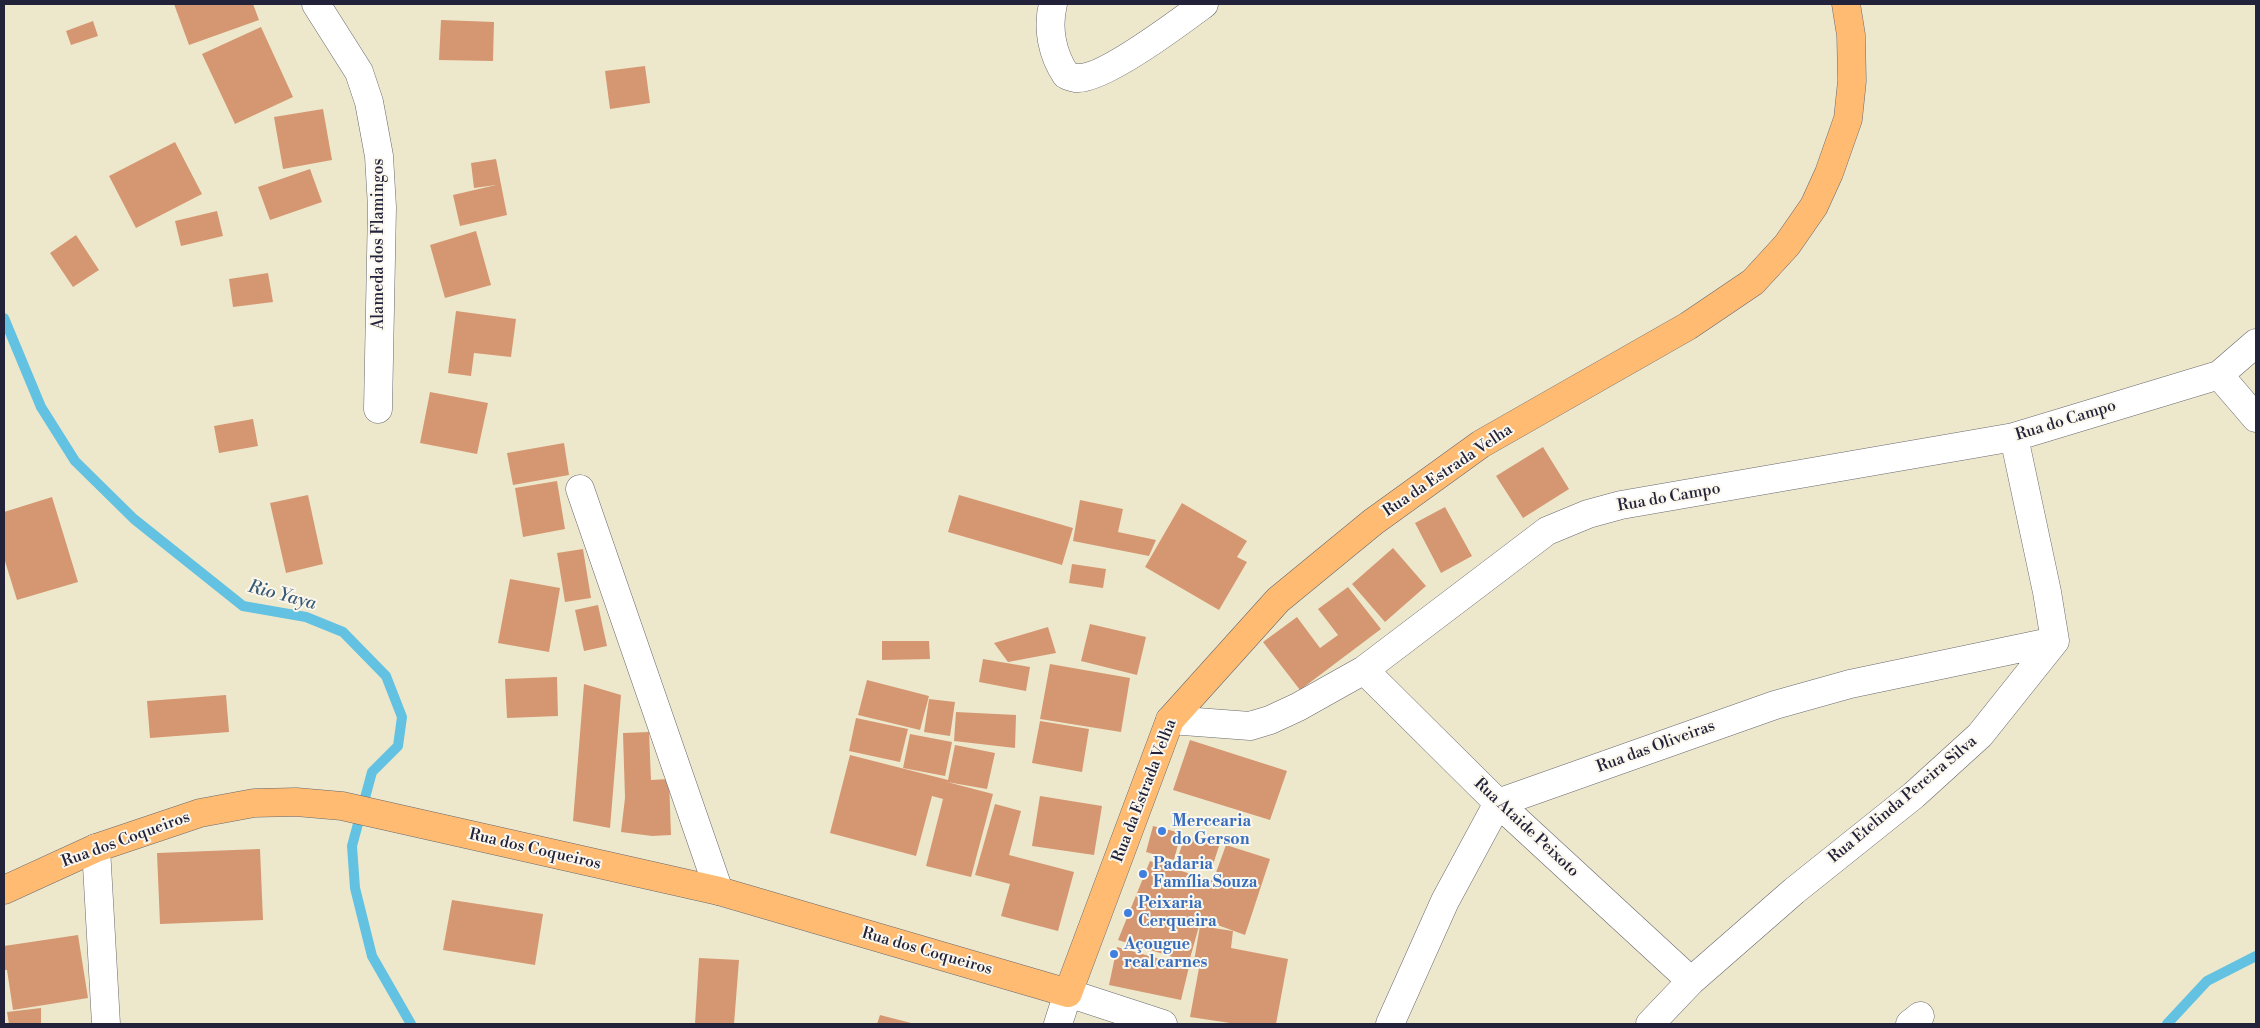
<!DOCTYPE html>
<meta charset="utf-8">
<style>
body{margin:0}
#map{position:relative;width:2260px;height:1028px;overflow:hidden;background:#ede8cc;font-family:"Libre Bodoni",serif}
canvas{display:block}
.frame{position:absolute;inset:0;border:5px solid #22223b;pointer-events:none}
</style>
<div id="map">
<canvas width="2260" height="1028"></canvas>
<div class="frame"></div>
</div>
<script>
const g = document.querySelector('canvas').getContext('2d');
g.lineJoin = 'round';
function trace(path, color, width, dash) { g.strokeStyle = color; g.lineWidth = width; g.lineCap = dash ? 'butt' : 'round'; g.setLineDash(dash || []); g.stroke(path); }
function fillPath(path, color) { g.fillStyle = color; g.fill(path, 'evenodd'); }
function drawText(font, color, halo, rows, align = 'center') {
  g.font = font + ' "Libre Bodoni",serif'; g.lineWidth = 4; g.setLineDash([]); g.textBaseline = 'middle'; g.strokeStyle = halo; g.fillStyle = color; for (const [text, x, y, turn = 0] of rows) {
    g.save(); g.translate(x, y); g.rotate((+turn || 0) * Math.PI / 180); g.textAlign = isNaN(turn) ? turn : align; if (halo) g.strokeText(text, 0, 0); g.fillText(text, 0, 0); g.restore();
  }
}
trace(new Path2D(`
 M4,318L41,407L75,461L134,519L243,606L306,617L343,632L386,676L402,717L398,746L372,772L352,846L355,888L372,956L411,1024
 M2167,1024L2207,981L2256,956`), '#63c2e1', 10);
fillPath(new Path2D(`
 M174,4H253L259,20L189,45Z
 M441,20L494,22L493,61L439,60Z
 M93,21L98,36L71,45L66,31Z
 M261,27L293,97L235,124L202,54Z
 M645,66L650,103L610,109L605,71Z
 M323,109L332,160L283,169L274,117Z
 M175,142L202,194L136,228L109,176Z
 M496,159L507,215L460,226L453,195L496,185L474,188L471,163Z
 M310,169L322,202L270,220L258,187Z
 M217,211L223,236L181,246L175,221Z
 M476,231L491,285L445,298L430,245Z
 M76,235L99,270L73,287L50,253Z
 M268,273L273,302L233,307L229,279Z
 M456,311L516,319L511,357L474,353L471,376L448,373Z
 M430,392L488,403L477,454L420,443Z
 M253,419L258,446L219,453L214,426Z
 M564,443L569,475L513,485L507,453Z
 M1543,447L1569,489L1523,518L1496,476Z
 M557,481L565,529L523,537L515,488Z
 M308,495L323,564L286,573L270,503Z
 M959,495L1073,528L1062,565L948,532Z
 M52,497L78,582L17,600L4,558V512Z
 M1080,500L1123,509L1118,532L1156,540L1149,556L1073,541Z
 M1182,503L1247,541L1237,557L1247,562L1219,610L1145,567Z
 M1445,507L1472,556L1441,573L1415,523Z
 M1393,548L1426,586L1385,622L1352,584Z
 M583,549L591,598L565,602L557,553Z
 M1072,564L1106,569L1103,588L1069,583Z
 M510,579L560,588L549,652L498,643Z
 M1348,587L1381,629L1300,690L1263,642L1297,617L1320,648L1338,635L1318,609Z
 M598,605L607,646L584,651L575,610Z
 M1090,624L1146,637L1137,675L1081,661Z
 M1048,627L1056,653L1008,662L994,643Z
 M882,641H929L930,659L882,660Z
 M983,659L1030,667L1026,691L979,682Z
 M1050,664L1130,678L1121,732L1040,719Z
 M557,677L558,716L507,718L505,679Z
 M867,680L929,696L920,730L858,715Z
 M584,684L621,695L610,828L573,821Z
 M226,695L229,732L150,738L147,701Z
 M929,699L955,702L950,736L924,732Z
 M956,712L1016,715L1015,748L954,741Z
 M856,718L908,729L900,762L849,751Z
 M1040,721L1089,729L1082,772L1032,763Z
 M649,732L651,780L669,779L671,835L652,836L621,832L625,798L623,733Z
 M910,734L952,742L945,776L903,768Z
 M1190,740L1287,771L1270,820L1173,790Z
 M955,745L995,753L987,789L947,782L993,794L971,877L926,866L943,799L932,796L916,856L830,833L850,755L948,780Z
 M1040,796L1102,806L1094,855L1032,846Z
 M995,804L1021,811L1009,855L1074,872L1058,931L1001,916L1010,884L975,875Z
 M1153,826L1181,833L1174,860L1146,852Z
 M1185,836L1219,846L1211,871L1177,860Z
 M1226,845L1270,859L1245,935L1201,919L1189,962L1118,940L1150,861L1213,881Z
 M260,849L263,920L160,924L157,853Z
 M452,900L543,914L535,965L443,950Z
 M1200,926L1233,931L1231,948L1288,959L1276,1024H1237L1190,1017L1199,968L1193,967Z
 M78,935L88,998L13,1010L7,970H4V946Z
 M1117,947L1189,967L1181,1000L1109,985Z
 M699,958L739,960L734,1024H695Z
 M41,1008V1024H9L7,1012Z
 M880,1015L915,1024H877Z`), '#d59772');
const minor = new Path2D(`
 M316,4L359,72L369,102L379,156L382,207L378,409
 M1053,4C1047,28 1052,54 1066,75C1069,76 1073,78 1077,78C1103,80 1181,21 1204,4
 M2219,375L2256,418
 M580,489L719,891
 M1364,670L1498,803L1691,981
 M1170,720L1250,726L1270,720L1298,707L1364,670L1547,531L1588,514L1621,505L2014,437L2219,375L2256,343
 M96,848L106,1024
 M1058,1024L1068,993L1163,1024
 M1390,1024L1445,901L1498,803L1775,705L1850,684L2055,641
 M1650,1024L1691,981L1794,891L1914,795L1980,735L2055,641L2047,592L2014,437
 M1910,1024L1920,1016`);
const major = new Path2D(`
 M4,890L96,848L200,813L254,803L296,802L342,806L719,891L1068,993L1170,720L1278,600L1373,522L1481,444L1688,326L1753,282L1787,245L1814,206L1829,173L1848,119L1852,81L1851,35L1846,4`);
trace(minor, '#69676e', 29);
trace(major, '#69676e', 29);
trace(minor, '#fff', 28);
trace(major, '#febb71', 28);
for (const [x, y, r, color] of [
 [1162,831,5,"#3f7fe0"],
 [1143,874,5,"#3f7fe0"],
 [1128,913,5,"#3f7fe0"],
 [1114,954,5,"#3f7fe0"]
]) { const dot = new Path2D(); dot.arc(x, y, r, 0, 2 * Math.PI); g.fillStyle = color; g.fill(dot); trace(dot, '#fbf7ec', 2); }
drawText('16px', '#22223b', '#fbf7ec', [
 ["Alameda dos Flamingos",379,244,-90],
 ["Rua do Campo",2066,421,-17],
 ["Rua da Estrada Velha",1448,471,-34],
 ["Rua do Campo",1669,498,-10],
 ["Rua das Oliveiras",1656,747,-20],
 ["Rua da Estrada Velha",1145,791,-69],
 ["Rua Etelinda Pereira Silva",1903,800,-40],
 ["Rua Ataide Peixoto",1526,828,43],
 ["Rua dos Coqueiros",126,840,-20],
 ["Rua dos Coqueiros",535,850,13],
 ["Rua dos Coqueiros",927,952,16]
]);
drawText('bold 16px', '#366cbe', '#fbf7ec', [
 ["Mercearia",1172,822],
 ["do Gerson",1172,840],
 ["Padaria",1153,865],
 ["Família Souza",1153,883],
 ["Peixaria",1138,904],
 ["Cerqueira",1138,922],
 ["Açougue",1124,945],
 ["real carnes",1124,963]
], 'left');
drawText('italic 18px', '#395a75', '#fbf7ec', [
 ["Rio Yaya",282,596,15]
]);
</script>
